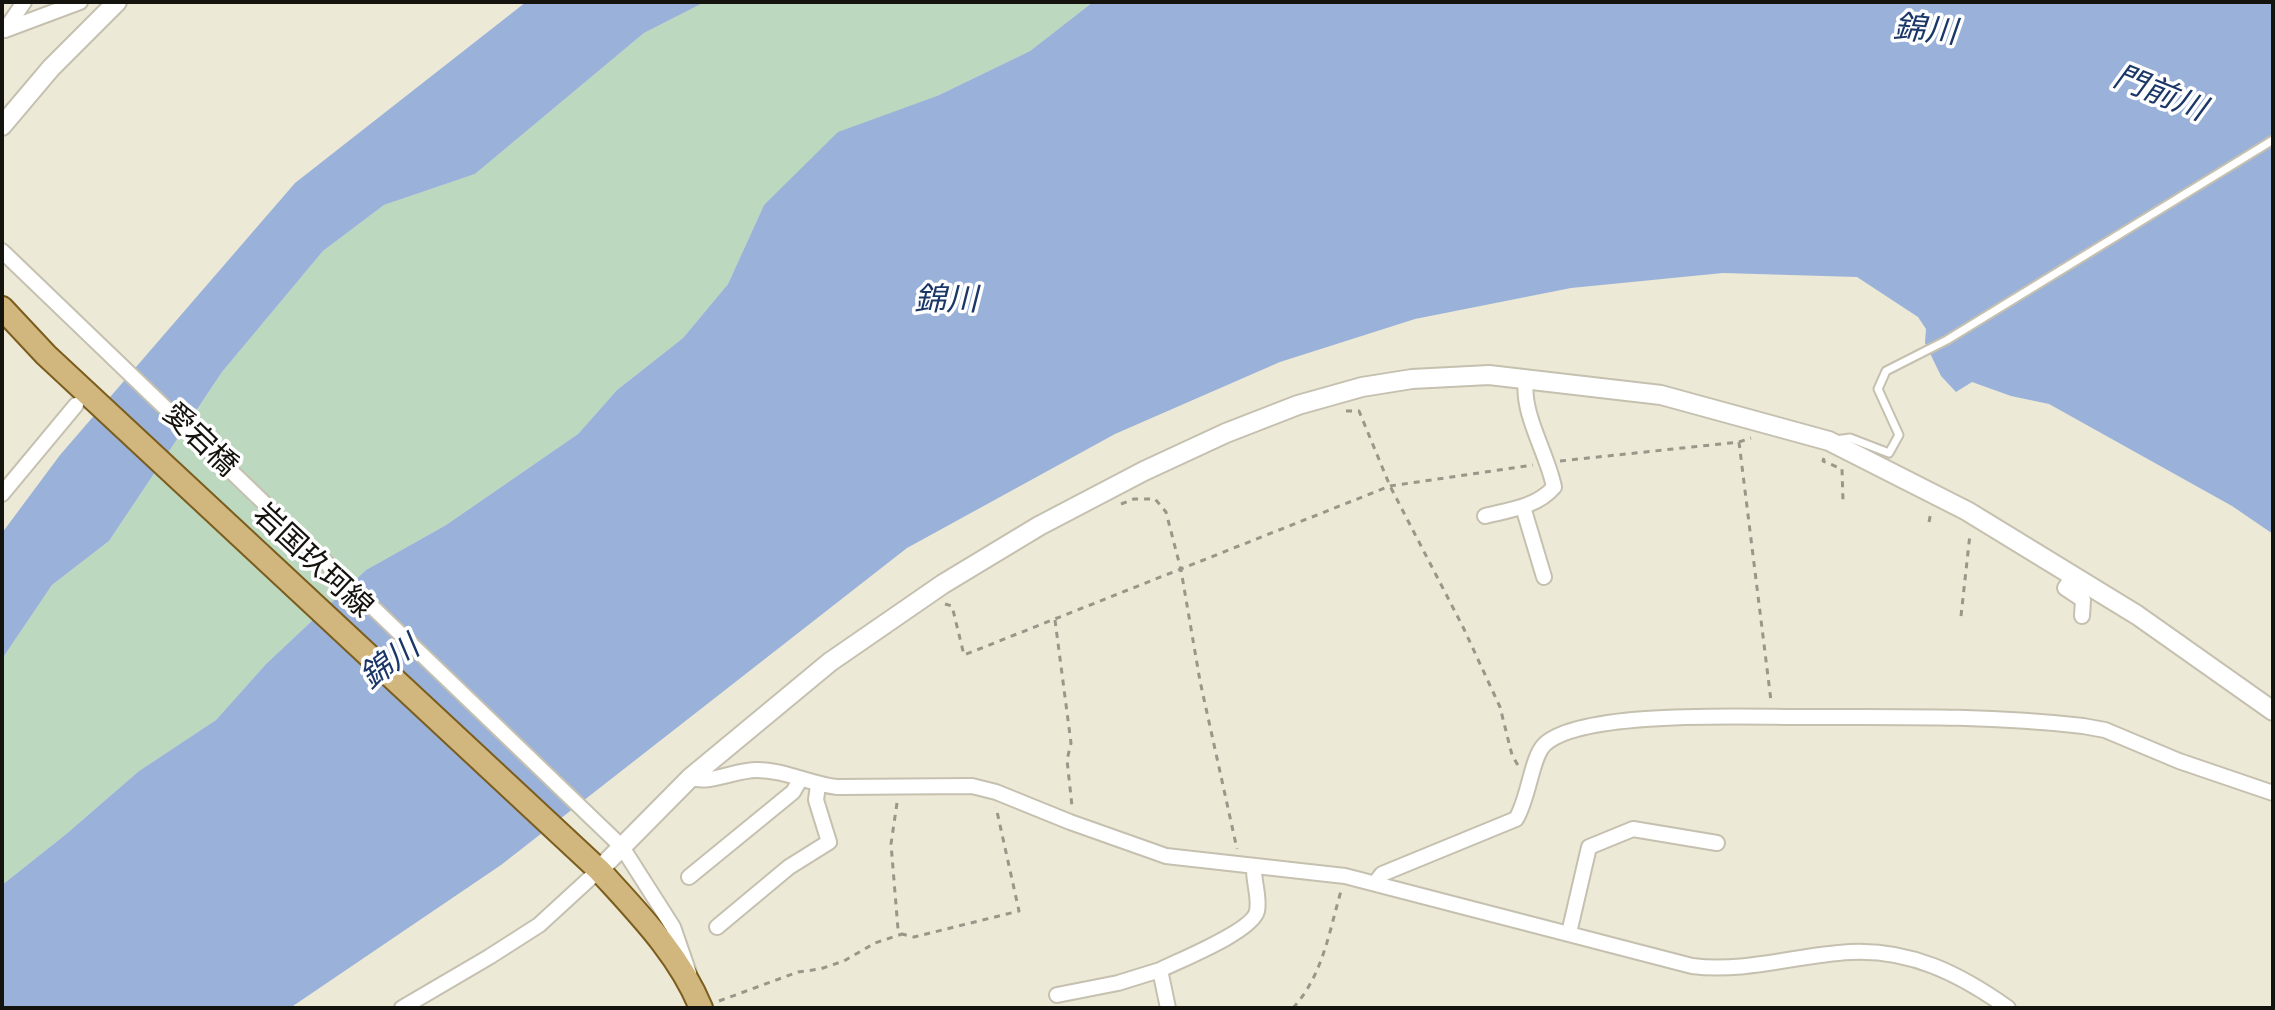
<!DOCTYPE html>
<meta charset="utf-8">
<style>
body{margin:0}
#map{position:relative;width:2275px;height:1010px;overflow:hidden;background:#ede9d7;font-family:"Sofia Sans Condensed",sans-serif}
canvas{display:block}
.frame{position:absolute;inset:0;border:4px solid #14130d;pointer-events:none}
</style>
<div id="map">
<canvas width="2275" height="1010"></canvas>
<div class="frame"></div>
</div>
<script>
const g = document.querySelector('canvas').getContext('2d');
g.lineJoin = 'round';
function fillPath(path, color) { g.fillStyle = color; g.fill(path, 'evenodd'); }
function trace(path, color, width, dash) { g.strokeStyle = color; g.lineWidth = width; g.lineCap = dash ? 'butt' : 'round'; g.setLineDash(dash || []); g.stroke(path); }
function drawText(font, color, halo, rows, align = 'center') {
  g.font = font + ' "Sofia Sans Condensed","Noto Sans JP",sans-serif'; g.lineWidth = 7; g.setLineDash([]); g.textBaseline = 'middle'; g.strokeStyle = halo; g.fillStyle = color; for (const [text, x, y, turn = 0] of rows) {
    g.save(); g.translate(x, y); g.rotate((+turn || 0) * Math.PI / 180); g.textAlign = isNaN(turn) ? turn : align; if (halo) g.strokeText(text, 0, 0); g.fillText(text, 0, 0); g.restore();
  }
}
fillPath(new Path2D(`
 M705,2H1093L1030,51L937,96L764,205L728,284L683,338L617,390L578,434L446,525L366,570L266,664L216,720L139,771L65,835L2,885V659L52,585L109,541L222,372L323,251L384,205L475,174L644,33Z`), '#bcd8bf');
fillPath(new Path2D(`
 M526,2H705L644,33L475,174L384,205L323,251L222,372L109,541L52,585L2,659V533L60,455L295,183Z
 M1093,2H2273V534L2232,506L2049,404L2011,396L1972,382L1956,392L1941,376L1925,343L1926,329L1918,317L1857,277L1723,273L1571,288L1415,319L1280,362L1115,434L907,548L501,865L290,1008H2V885L65,835L139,771L216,720L266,664L366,570L446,525L578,434L617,390L683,338L728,284L764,205L838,132L937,96L1030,51Z`), '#9ab2da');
const service = new Path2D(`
 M1835,440L1850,438L1889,453L1899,435L1878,389L1886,371L1947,340L2273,140`);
const minor = new Path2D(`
 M5,30L80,2
 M5,30L24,2
 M2,251L622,847L673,927L689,973
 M2,494L76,405
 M1523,507L1544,577
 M1485,516C1509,510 1537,507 1554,487C1547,452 1521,414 1526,379
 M2073,576L2065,588L2083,600L2082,616
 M690,778C713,784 734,770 757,770C785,770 810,784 837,787L972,786L996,792L1070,822L1166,856L1345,876L1692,966C1746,973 1796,955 1850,952C1911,949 1960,974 2008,1008
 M689,877L793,792L800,780
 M1375,883L1382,874L1516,819C1529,798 1531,759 1544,745C1579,710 1745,717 1796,717C1892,717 1987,715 2083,726L2105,730L2179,761L2273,793
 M717,927L789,867L829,842L816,800L818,785
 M1569,933L1589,847L1633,829L1717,843
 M1057,995L1118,983L1160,970
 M402,1008L489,957L539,925L599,870
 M1168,1008L1160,970C1180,960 1253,931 1257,911C1260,897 1253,881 1254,866`);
const tertiary = new Path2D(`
 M2,126L51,68L117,2
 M599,870L690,778L830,662L943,584L1039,526L1144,471L1226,433L1298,405L1362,387L1412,379L1489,375L1661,395L1829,441L1967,511L2137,615L2273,711`);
const primary = new Path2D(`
 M2,308L46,355L599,870C638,913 679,954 701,1008`);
trace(service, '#c5c0af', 11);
trace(minor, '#c5c0af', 18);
trace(tertiary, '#c5c0af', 22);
trace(primary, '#7b5d1d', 26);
trace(new Path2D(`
 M1346,411H1359L1390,486L1463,627L1500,707L1512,755L1519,767
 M1739,442L1771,701
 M1824,458L1823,461L1842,469L1843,501
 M1560,461L1739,442L1751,438
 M1121,504L1134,499H1155L1166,512L1181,570L1200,681L1237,849
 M1929,522L1931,512
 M945,604L952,606L964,655L1390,486L1533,465
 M1961,616L1970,534
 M1055,620L1071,743L1067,760L1072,806
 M897,803L891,844L898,929L902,934L914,937L1019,911L996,807
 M719,1001L798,972L820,969L844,961L875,943L902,934
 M1293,1008C1323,975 1329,932 1341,891`), '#999789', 3, [6, 6]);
trace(service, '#fff', 7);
trace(minor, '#fff', 14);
trace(tertiary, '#fff', 18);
trace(primary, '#d1b67d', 22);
drawText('30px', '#14130d', '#fff', [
 ["愛宕橋",199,441,44],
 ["岩国玖珂線",312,562,43]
]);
drawText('italic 32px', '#1a3768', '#fff', [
 ["錦川",1925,32,5],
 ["門前川",2159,95,22],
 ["錦川",946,302],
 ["錦川",391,664,-37]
]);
</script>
